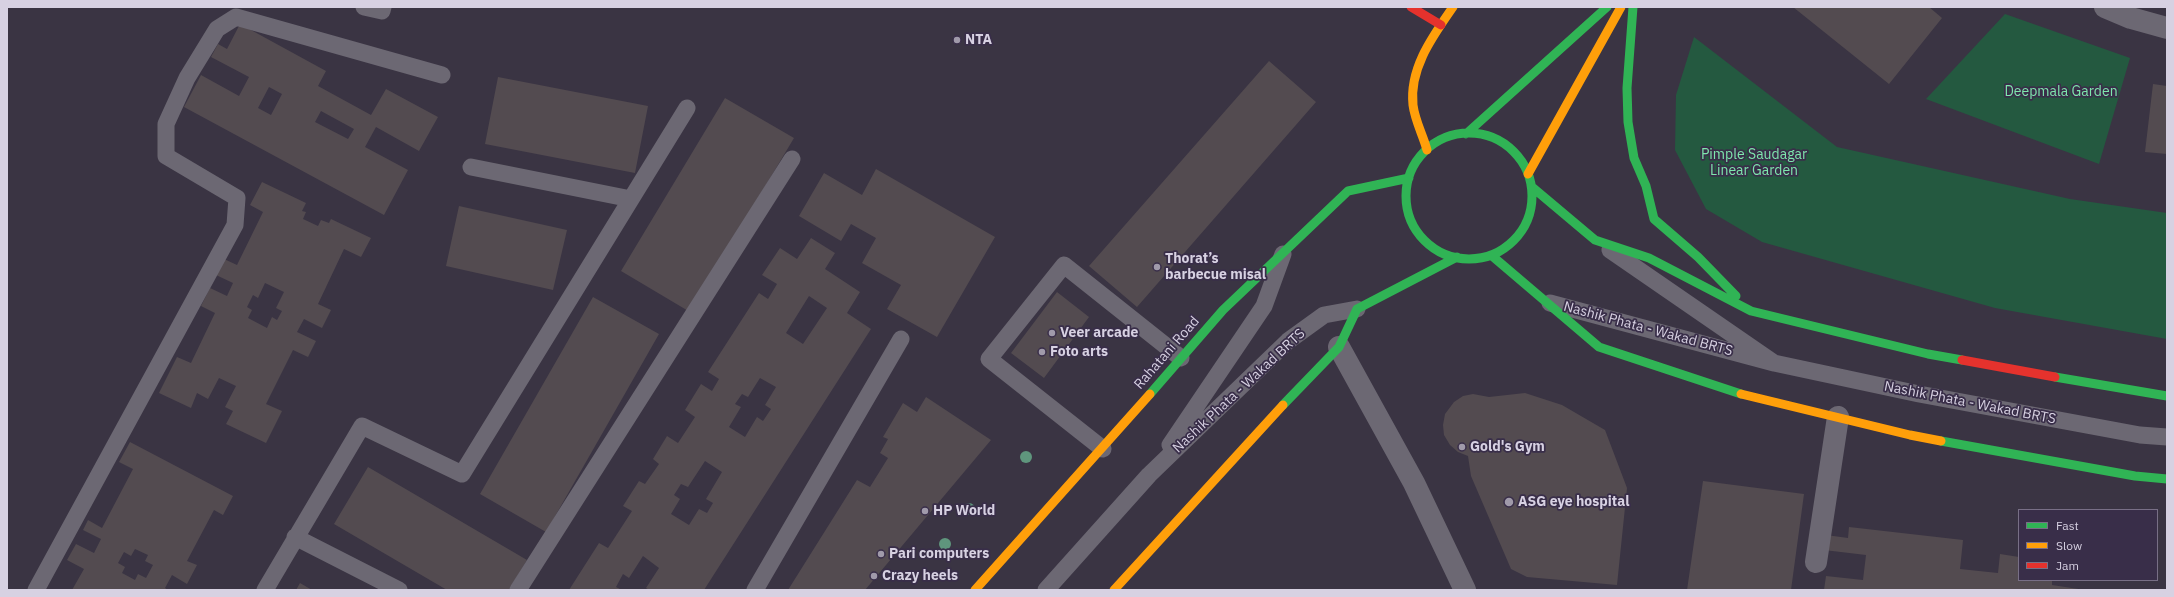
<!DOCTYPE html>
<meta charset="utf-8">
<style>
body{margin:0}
#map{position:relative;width:2174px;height:597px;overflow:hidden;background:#3a3443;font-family:"IBM Plex Sans",sans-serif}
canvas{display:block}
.frame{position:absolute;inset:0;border:8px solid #d7d1e2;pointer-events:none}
.legend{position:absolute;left:2018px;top:509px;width:140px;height:72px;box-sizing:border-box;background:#392e49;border:1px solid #786f86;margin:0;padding:5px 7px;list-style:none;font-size:12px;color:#d7d1e2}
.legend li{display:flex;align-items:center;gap:8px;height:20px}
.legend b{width:20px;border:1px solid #786f86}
</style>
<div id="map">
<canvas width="2174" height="597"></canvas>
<div class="frame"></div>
<ul class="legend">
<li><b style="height:5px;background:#30b455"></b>Fast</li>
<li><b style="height:5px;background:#ff9f0a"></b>Slow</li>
<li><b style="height:5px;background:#e5322d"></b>Jam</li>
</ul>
</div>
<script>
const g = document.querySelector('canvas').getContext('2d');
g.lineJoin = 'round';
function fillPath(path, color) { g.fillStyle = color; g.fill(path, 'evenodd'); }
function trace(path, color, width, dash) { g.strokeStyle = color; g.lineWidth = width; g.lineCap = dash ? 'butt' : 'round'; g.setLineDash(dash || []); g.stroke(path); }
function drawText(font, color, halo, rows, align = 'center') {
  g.font = font + ' "IBM Plex Sans",sans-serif'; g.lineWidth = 3.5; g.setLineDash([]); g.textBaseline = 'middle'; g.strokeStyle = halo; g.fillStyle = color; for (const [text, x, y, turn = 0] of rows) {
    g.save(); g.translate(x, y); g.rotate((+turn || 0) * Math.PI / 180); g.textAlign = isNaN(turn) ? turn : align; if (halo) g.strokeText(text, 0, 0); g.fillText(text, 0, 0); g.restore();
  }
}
fillPath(new Path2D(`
 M2005,14L2130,58L2099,164L1926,99Z
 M1694,37L1837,147L2070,199L2167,213V339L1995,308L1762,242L1706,209L1675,150L1676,95Z`), '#245940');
fillPath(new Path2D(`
 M1793,7H1929L1942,18L1889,84Z
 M240,24L326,71L318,86L371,115L386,89L438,117L419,151L376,127L365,147L408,170L384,215L184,107L201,75L239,96L249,77L211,57L218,44L227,49ZM269,87L282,94L271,115L258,108ZM321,111L354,129L348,139L315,122Z
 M1269,61L1316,102L1137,307L1089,266Z
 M498,77L648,106L635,173L485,144Z
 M2153,84L2167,86V154L2145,152Z
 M725,98L794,138L690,312L621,271Z
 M876,169L995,237L937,337L887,309L901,285L862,263L876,238L851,224L841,241L799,216L824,173L862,195Z
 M262,182L306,203L302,211L306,212L303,219L318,226L321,220L329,223L331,219L371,238L361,257L344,249L318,304L331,310L322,328L304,319L297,332L316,341L308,357L293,350L266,404L282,411L266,443L226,424L233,411L225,407L236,386L219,378L208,399L197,393L191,408L159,393L177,357L191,363L215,313L201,306L210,288L227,296L233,283L216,275L224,259L237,265L263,212L250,205ZM265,283L284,292L276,308L282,311L277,320L272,317L267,328L248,318L252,310L247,307L253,295L258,298Z
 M459,206L567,230L553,290L446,266Z
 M811,238L835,253L825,269L860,292L847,313L871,329L704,590H649L646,588L659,568L643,556L629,578L623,574L616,587L622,590H569L599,543L608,548L632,511L623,506L639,481L645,484L659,464L653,459L667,436L678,443L695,417L685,410L701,384L712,391L719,379L708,372L759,293L768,299L777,284L762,275L780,248L797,259ZM809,296L827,308L803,344L786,333ZM760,378L776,387L765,405L771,409L763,421L757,417L745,437L729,427L741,407L735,404L742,394L748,397ZM705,461L722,472L706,499L713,503L707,513L699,509L689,525L671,514L680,499L674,495L681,484L688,487Z
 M1057,292L1089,317L1044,378L1011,353Z
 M593,297L659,334L546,532L480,494Z
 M1525,393L1562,405L1605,430L1627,488L1617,585L1527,577L1511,569L1471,476L1468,456L1458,452L1450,445L1444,435L1443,425L1445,414L1454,402L1463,396L1473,394L1489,397Z
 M926,397L991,440L865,590H788L857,480L870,487L888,458L880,453L888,439L883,437L903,403L917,412Z
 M130,442L233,496L223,515L214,510L187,561L197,565L187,584L172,575L165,588L168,590H72L84,569L67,560L76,544L94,553L101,539L83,530L88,520L102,528L133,469L119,462ZM135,549L148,555L145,561L153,565L146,578L138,574L135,580L122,573L125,567L118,563L124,552L131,556Z
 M368,467L527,560L509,590H447L334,524Z
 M1703,481L1804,494L1791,590H1687Z
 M1849,527L1963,540L1960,569L1998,573L2000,554L2019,557V580H2052V585L2085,590H1824L1826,576L1863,580L1866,555L1824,550L1826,535L1848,538Z
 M300,583L312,590H296Z`), '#534b50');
trace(new Path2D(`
 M364,7L382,11L383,7
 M471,167L631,199
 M1550,303L1774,363L1610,250
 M1774,363L1919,394L2140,435L2167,437
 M1170,445L1264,306L1283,254
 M1103,449L989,359L1064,265L1181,358
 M295,537L399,590
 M36,590L235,225L237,198L166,156V124L187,78L217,29L236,17L442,75
 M265,590L362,426L462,474L687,108
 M518,590L792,159
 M755,590L901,339
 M1046,590L1149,475L1288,341L1324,315L1357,309`), '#6c6873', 17);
trace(new Path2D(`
 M2105,7L2131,18L2167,28
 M1339,347L1414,483L1465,590
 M1816,562L1838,417`), '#6c6873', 22);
trace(new Path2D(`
 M1633,7L1627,88L1628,122L1634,158L1646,186L1654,219L1698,257L1736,296
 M1406 196a63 63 0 1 1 126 0a63 63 0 1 1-126 0Z
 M1466,134L1607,7
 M1532,187L1595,240L1649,258L1751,311L1928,354L1962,360
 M1491,255L1599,347L1741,394
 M2055,377L2167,396
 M1150,394L1223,310L1348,191L1409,178
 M1283,405L1339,347L1357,309L1457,257
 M1941,441L2135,476L2167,479`), '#30b455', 9);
trace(new Path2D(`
 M1427,150C1423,135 1415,121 1413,105C1409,68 1433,36 1453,7
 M1528,174L1621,7
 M1741,394L1910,435L1941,441
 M975,590L1150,394
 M1114,590L1283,405`), '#ff9f0a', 9);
trace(new Path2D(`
 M1411,7L1441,25
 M1962,360L2055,377`), '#e5322d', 9);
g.fillStyle = '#5f967d';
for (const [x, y] of [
 [1026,457],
 [969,509],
 [945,544]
]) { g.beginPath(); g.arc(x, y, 6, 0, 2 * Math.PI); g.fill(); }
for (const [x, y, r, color] of [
 [957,40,4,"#a09aaa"],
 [1157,267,4,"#a09aaa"],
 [1052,333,4,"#a09aaa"],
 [1042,352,4,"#a09aaa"],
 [1462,447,4,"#a09aaa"],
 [1509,502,5,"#a09aaa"],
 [925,511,4,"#a09aaa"],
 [881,554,4,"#a09aaa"],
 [874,576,4,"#a09aaa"]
]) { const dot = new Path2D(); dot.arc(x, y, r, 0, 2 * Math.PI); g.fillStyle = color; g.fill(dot); trace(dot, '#392e49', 1.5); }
drawText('bold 14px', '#d7d1e2', '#392e49', [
 ["NTA",965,40],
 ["Thorat’s",1165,259],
 ["barbecue misal",1165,275],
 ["Veer arcade",1060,333],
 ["Foto arts",1050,352],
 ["Gold's Gym",1470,447],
 ["ASG eye hospital",1518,502],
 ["HP World",933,511],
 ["Pari computers",889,554],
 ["Crazy heels",882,576]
], 'left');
drawText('14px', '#7ee7ad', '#392e49', [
 ["Deepmala Garden",2061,92],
 ["Pimple Saudagar",1754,155],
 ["Linear Garden",1754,171]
]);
drawText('14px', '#d7d1e2', '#392e49', [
 ["Nashik Phata - Wakad BRTS",1648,329,15],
 ["Rahatani Road",1167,353,-49],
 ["Nashik Phata - Wakad BRTS",1239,391,-43],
 ["Nashik Phata - Wakad BRTS",1970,403,11]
]);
</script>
